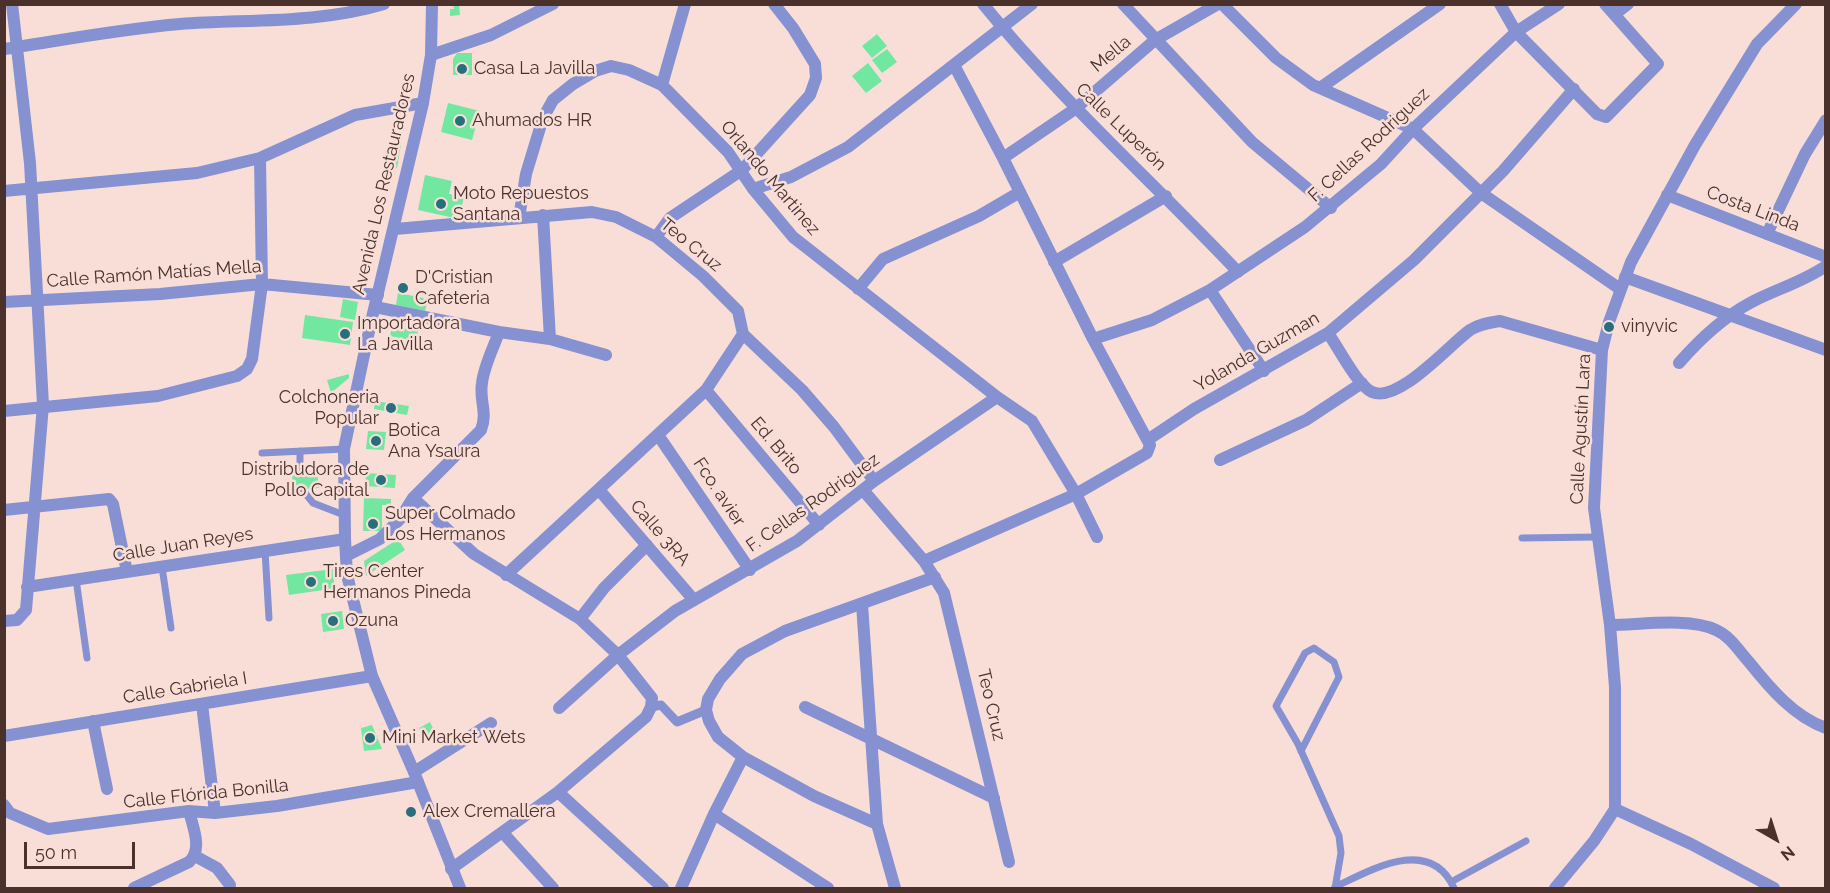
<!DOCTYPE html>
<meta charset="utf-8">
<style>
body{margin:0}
#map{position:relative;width:1830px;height:893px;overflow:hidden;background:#f9ded8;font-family:Raleway,sans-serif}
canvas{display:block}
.frame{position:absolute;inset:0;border:6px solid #4a312b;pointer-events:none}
.north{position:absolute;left:1746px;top:809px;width:60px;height:60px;-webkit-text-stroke:4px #f9ded8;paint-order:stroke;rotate:141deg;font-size:16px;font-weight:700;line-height:24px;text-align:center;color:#4a312b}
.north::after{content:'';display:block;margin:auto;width:21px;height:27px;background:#4a312b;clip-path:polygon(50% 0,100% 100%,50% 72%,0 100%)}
.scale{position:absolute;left:24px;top:842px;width:111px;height:27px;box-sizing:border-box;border:3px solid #4a312b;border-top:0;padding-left:8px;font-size:18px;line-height:21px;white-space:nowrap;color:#4a312b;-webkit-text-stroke:4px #f9ded8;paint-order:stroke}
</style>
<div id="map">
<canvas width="1830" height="893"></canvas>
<div class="frame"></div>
<div class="north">N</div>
<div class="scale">50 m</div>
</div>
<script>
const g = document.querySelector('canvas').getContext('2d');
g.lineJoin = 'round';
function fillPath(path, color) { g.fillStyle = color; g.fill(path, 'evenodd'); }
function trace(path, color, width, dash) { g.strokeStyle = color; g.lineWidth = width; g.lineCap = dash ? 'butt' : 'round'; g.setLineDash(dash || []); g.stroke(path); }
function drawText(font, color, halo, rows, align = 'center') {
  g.font = font + ' Raleway,sans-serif'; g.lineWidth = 5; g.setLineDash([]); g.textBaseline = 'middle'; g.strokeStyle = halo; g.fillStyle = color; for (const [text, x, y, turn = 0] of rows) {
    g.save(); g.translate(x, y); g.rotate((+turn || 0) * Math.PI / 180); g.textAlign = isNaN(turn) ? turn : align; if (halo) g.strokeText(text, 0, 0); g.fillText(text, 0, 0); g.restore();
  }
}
fillPath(new Path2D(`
 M453,4H459L460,15L450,16V9H454Z
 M877,34L887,46L872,58L862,46Z
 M887,49L897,62L882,73L872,60Z
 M457,53H472V75H453V59Z
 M868,63L882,81L866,93L852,76Z
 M448,103L480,111L472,140L441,132Z
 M391,143L401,144L397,168L387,166Z
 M425,175L452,181L449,194L464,197L459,219L418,210Z
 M398,285L408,287L407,290L397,289Z
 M398,293L428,299L425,311L396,305Z
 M343,299L358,302L355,320L340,317Z
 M305,315L353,322L350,345L302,338Z
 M392,326L418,331L416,341L390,336Z
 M349,374V378L331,393L327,380Z
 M375,401L409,406L407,415L374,409Z
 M368,431L386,432L384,450L366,449Z
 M317,472L319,488L293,490L292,475Z
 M366,473L396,475L395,488L365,486Z
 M364,498L391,499V505H382V531H363Z
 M398,539L405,550L366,576L364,561Z
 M333,569L335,592H330V589L289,595L286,575Z
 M342,611L344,629L323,632L321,614Z
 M430,722L436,734L425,740L419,728Z
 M372,725L382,749L364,751L361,728Z
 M415,807L417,814L407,818L405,811Z`), '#71e7a0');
trace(new Path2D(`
 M262,453L344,449
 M300,474V451
 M302,489L313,503L344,515
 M1522,538L1597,537
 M265,551L269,618
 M162,567L171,628
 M76,579L87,658
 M1301,751L1339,677L1334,662L1314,648L1305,653L1276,706L1298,744L1339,836L1341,853L1335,888
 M1451,882L1526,841
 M1335,887C1371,870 1430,835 1454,888`), '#8591d0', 7);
trace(new Path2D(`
 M651,707L661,705L677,722L706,710`), '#8591d0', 9);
trace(new Path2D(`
 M983,4C1061,100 1153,182 1238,272
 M1123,4L1252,142L1331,208
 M1222,4L1276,58L1313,85L1413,129L1481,193L1620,289
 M1500,4L1516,32L1597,114L1606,117L1658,64L1605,4
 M1615,14L1628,4
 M4,49C63,40 121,29 180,24C249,19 317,24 384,4
 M431,55L491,35L553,4
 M662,85L685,4
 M1320,88L1440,4
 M1003,158L1075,109L1155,40L1218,4
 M753,189L791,177L848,147L1032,4
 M4,191L197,173L260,158L355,115L423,103
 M1667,195L1826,257
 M543,215L550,339
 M519,218L526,174L543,118L553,100L573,84L595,71L611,66L629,70L662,85L728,152L753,189L793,237L997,397L1032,421L1076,494L1097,537
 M395,229L592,212L616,217L656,237L703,276L738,311L743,334L802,390L834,427L874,481
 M1767,234L1805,154L1826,120
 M656,237L670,218L742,170L810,95L816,78L815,64L793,28L774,4
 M1054,262L1166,196
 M1625,277L1826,350
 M858,289L883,259L979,216L1020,192
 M1210,290L1264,371
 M4,302L160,294L262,284L378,295
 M375,307L499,332L550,339L606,355
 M1328,333C1338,347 1357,385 1372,392C1398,404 1449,345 1470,330C1479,324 1489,323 1500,321L1602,350
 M1093,339L1152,320L1210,290L1305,227L1381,164L1413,129L1516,32L1559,4
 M1679,363C1700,339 1722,318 1750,303C1776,289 1801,283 1826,266
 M706,390L819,525
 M4,411L158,396L237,376L247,369L252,359L262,284L260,158
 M658,435L750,570
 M1149,439L1194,409L1328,333L1414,260L1503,171L1574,89
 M1220,460L1306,420L1362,383
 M863,490L924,561L1076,494L1147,453L1150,445L1093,339L1003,158L954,65
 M600,491L693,599
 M413,498L474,554L580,619L618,655L652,698L651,707L646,717L558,792L451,869
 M4,510L109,499L113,504L127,572
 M346,556L380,539L400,519L413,498L481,430C488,412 479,401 482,383C484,366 493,349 499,332
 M924,561L944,593L1009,862
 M506,575L706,390L743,334
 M27,587L345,539
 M862,604L877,824L895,888
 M580,619L604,588L647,545
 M4,621L17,620L26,610L43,405L30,163L12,4
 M1610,625C1639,625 1689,617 1716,630C1730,636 1739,651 1749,662C1769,687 1794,717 1826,728
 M202,704L215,813
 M805,707L994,798
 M559,708L618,655L675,611L797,541L874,481L997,397
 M93,721L107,789
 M4,736L372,676
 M414,772L491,723
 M558,792L663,888
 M4,805L10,813L48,829L189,811L215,813L277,806L418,782
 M1615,809L1691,844L1774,888
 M714,814L828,888
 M877,824L814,796L743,757L718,737L709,721L706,710L708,699L720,679L742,654L785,631L935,577
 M504,834L553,888
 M195,856L217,868L230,885
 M134,888L189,862C203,849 193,828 189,811
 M681,888L714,814L743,757
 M1555,888L1594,841L1615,809V687L1610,625L1594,508L1602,350L1609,322L1631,262L1695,145L1757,44L1796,4`), '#8591d0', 12);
trace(new Path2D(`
 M432,4L431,55L423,103L371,322L344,449L345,539L347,575L372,676L414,772L460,888`), '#8591d0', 12);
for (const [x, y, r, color] of [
 [462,69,6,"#296e7d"],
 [460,121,6,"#296e7d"],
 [441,204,6,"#296e7d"],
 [403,288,6,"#296e7d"],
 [1609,327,6,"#296e7d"],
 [345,334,6,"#296e7d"],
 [391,408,6,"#296e7d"],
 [376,441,6,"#296e7d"],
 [381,480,6,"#296e7d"],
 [373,524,6,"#296e7d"],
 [311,582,6,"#296e7d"],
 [333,621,6,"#296e7d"],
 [370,738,6,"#296e7d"],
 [411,812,6,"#296e7d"]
]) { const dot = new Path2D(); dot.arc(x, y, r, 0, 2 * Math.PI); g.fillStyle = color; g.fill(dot); trace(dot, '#f9ded8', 2); }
drawText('18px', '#4a312b', '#f9ded8', [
 ["Mella",1111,54,-40],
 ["Calle Luperón",1121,127,44],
 ["F. Cellas Rodriguez",1369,145,-43],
 ["Orlando Martinez",770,178,50],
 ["Avenida Los Restauradores",384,184,-77],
 ["Costa Linda",1753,209,21],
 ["Teo Cruz",691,245,39],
 ["Calle Ramón Matías Mella",154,274,-4],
 ["Yolanda Guzman",1257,352,-30],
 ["Calle Agustín Lara",1581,429,-87],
 ["Ed. Brito",776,446,50],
 ["Fco. avier",719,492,56],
 ["F. Cellas Rodriguez",813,503,-35],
 ["Calle 3RA",660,533,49],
 ["Calle Juan Reyes",183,545,-9],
 ["Calle Gabriela I",185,688,-9],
 ["Teo Cruz",991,705,77],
 ["Calle Flórida Bonilla",206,794,-6]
]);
drawText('18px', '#4a312b', '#f9ded8', [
 ["Casa La Javilla",474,69],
 ["Ahumados HR",472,121],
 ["Moto Repuestos",453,194],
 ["Santana",453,215],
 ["D'Cristian",415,278],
 ["Cafeteria",415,299],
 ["Importadora",357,324],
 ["La Javilla",357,345],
 ["vinyvic",1621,327],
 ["Colchoneria",379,398,"right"],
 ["Popular",379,419,"right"],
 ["Botica",388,431],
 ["Ana Ysaura",388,452],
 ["Distribudora de",369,470,"right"],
 ["Pollo Capital",369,491,"right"],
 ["Super Colmado",385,514],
 ["Los Hermanos",385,535],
 ["Tires Center",323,572],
 ["Hermanos Pineda",323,593],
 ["Ozuna",345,621],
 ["Mini Market Wets",382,738],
 ["Alex Cremallera",423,812]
], 'left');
</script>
